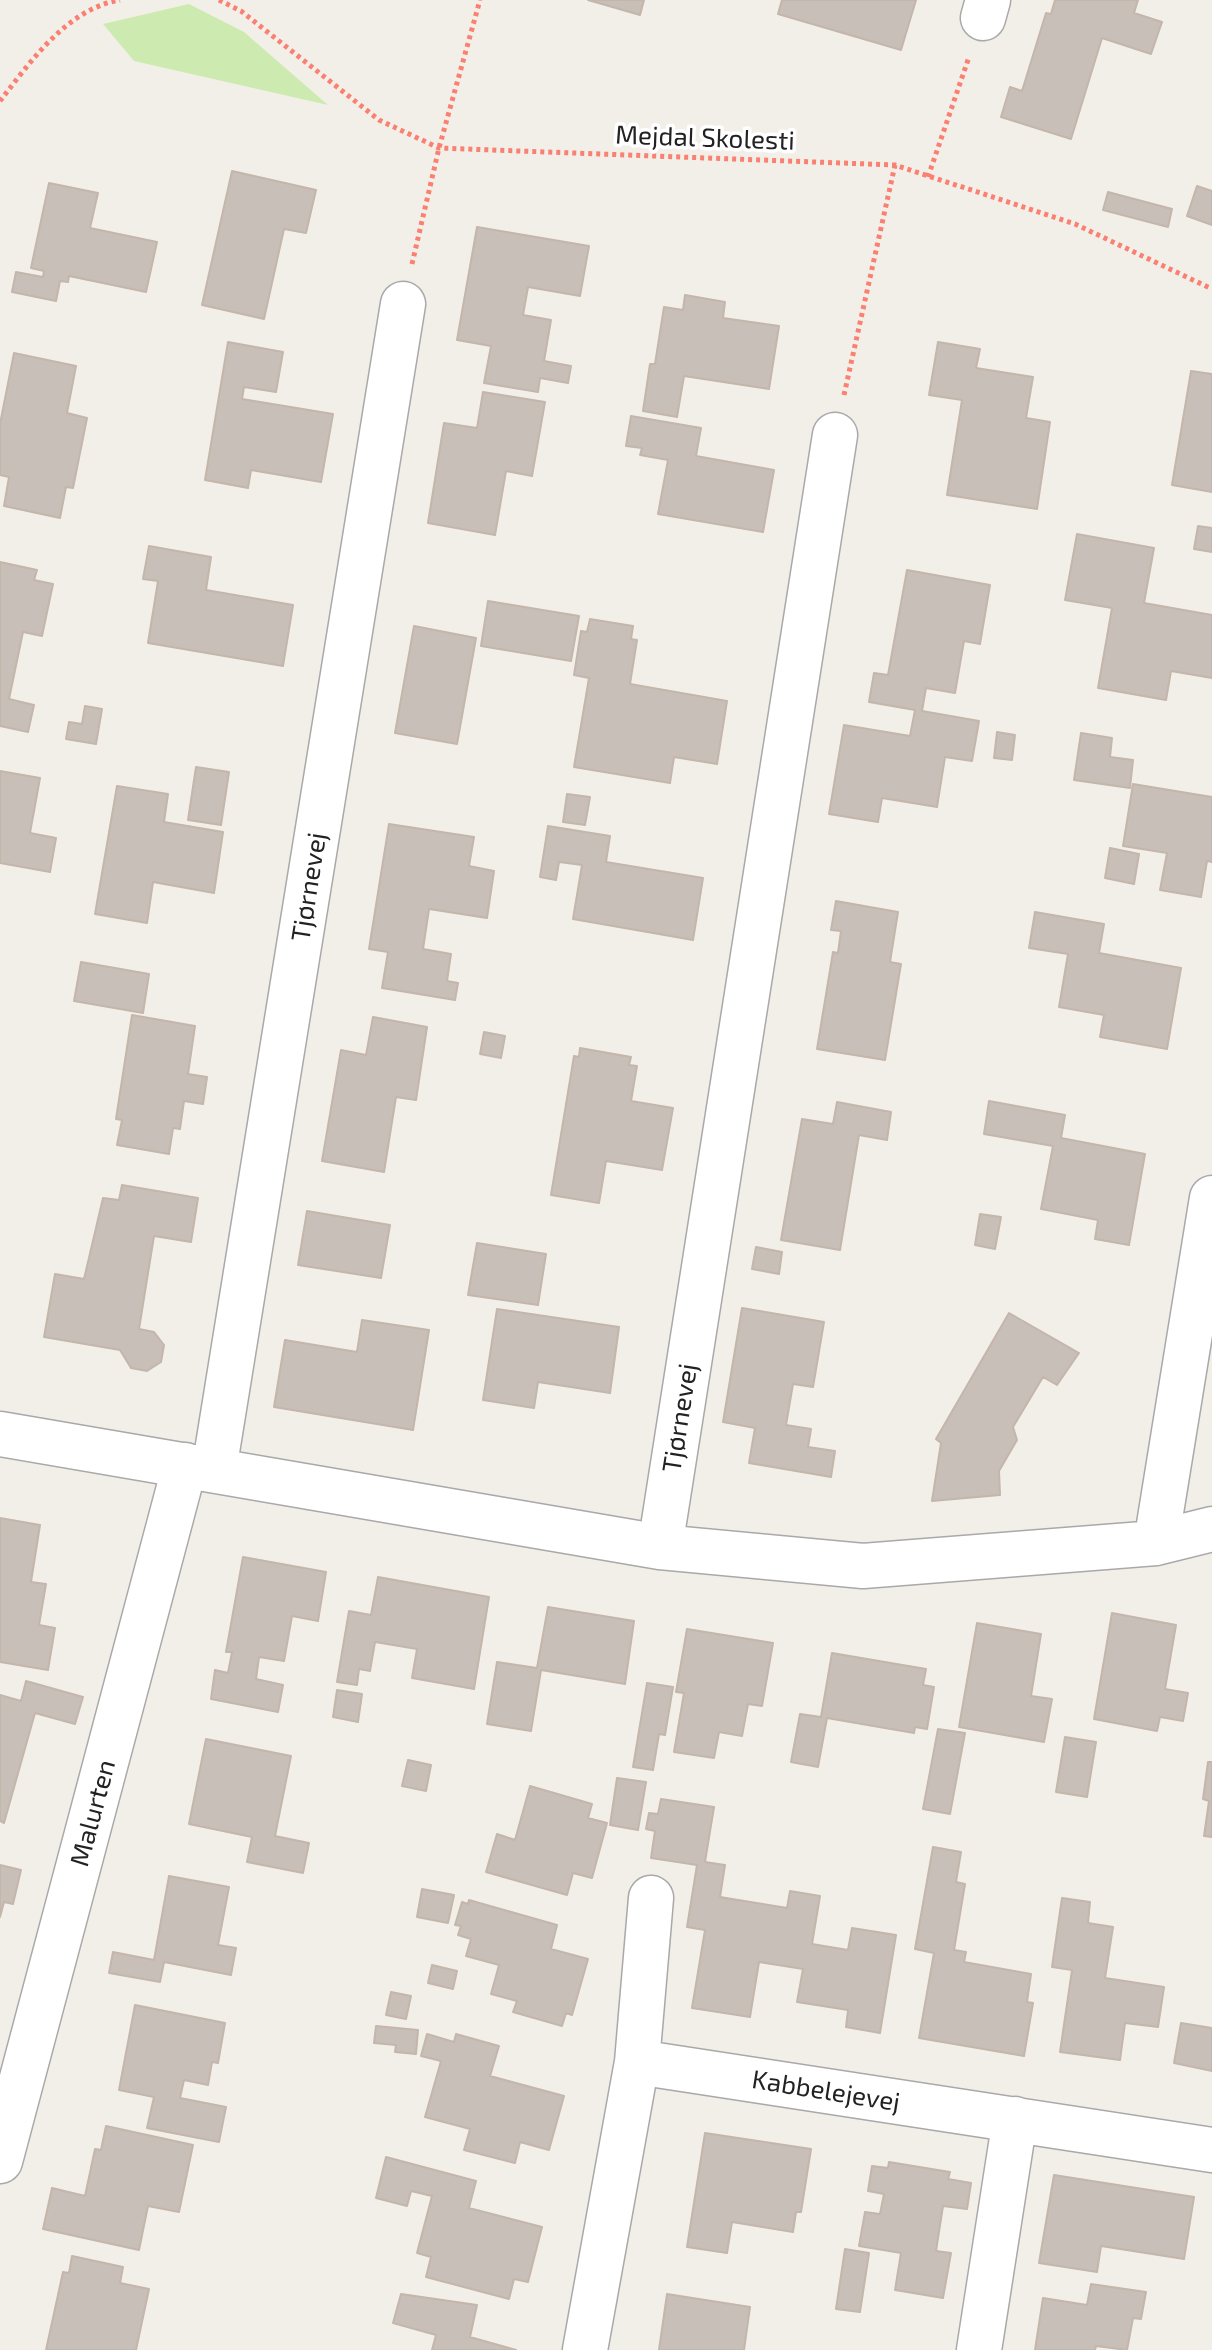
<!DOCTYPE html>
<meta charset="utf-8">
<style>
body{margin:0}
canvas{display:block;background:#f2efe9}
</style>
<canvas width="1212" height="2350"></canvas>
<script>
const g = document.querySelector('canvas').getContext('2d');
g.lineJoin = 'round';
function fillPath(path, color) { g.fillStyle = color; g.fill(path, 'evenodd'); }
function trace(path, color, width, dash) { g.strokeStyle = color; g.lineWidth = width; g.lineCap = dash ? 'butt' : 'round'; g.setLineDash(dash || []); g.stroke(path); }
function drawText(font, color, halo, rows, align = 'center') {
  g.font = font + ' "Exo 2",sans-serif'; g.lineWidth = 7; g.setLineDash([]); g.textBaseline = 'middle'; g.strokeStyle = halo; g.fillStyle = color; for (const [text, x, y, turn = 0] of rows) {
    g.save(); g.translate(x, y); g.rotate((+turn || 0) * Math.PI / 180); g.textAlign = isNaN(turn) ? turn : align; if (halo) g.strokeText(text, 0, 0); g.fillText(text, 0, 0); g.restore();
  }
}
fillPath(new Path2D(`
 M189,4L244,32L328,105L134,61L103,24Z`), '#cdebb0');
const building = new Path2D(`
 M588,0H644L640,15Z
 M782,0H916L901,50L778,14Z
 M1055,0H1138L1134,13L1162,22L1151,54L1102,38L1071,139L1001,117L1010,87L1022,91L1046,13L1051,14Z
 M232,171L316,190L306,233L284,229L264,319L202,305Z
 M49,183L98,193L90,228L157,242L146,292L69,276L68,282L60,281L56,301L12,292L16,272L43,277L44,271L31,268Z
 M1197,186L1212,191V225L1187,216Z
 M1108,192L1172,209L1168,227L1103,210Z
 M477,227L589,246L580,296L528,287L523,315L551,320L544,361L571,366L568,383L540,378L538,392L484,383L491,346L457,340Z
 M685,295L725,302L723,318L779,326L769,389L684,376L677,417L643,411L650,364H655L664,307L683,310Z
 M228,342L283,352L276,392L244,387L242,399L333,414L321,482L251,470L248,488L205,480Z
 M938,342L980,349L976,368L1033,377L1026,418L1050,422L1037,509L947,495L962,400L929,395Z
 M14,353L76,366L67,413L87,418L73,488L66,487L60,518L4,506L9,477L0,475V424Z
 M1191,371L1212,374V492L1172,485Z
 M483,392L545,402L532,476L506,471L495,535L428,523L444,423L477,428Z
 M631,416L701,428L696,456L774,470L763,532L658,514L668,460L640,455L642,448L626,446Z
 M1198,526L1212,528V552L1194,549Z
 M1077,534L1154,548L1144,603L1212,615V678L1171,671L1166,700L1098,688L1112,608L1065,600Z
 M149,546L211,557L206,590L293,605L283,666L148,643L158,581L143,579Z
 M0,562L37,570L34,580L53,584L42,636L23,632L9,699L34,705L28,732L0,726Z
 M907,570L990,585L980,644L964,641L955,693L926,688L922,711L979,721L972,761L945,757L937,807L882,798L878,822L829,814L844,725L910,736L915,710L869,702L874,673L888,675Z
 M488,601L579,616L571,661L481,646Z
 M590,619L633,626L631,639L637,640L630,684L727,701L717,764L674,757L670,783L574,767L589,678L574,675L581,631L587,632Z
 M414,626L476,638L457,744L395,733Z
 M85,706L102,709L96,744L66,739L69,722L82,724Z
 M997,732L1015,735L1012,760L994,758Z
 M1081,733L1112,738L1110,757L1133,760L1130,788L1074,780Z
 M196,767L229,772L221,825L188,820Z
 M0,771L40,778L30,833L56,838L50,872L0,863Z
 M1133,784L1212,797V862L1207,861L1201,897L1160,890L1167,853L1123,846Z
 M117,786L168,794L164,822L223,832L214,893L153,882L147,923L95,914Z
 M567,794L590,797L585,825L563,822Z
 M389,824L474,837L469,866L494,871L487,918L429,909L423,949L451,954L447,981L458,983L455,1000L382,988L388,952L369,949Z
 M548,826L610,836L606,862L703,878L693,940L573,919L582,865L559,862L556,880L540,877Z
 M1110,848L1139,854L1134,884L1105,878Z
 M836,901L898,912L890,962L901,964L885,1060L817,1049L833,952L838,953L841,931L831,930Z
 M1035,912L1104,924L1099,953L1181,968L1167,1049L1100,1037L1104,1015L1059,1007L1068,954L1029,948Z
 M81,962L149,974L143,1013L74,1001Z
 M132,1015L195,1026L188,1074L207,1077L203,1104L184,1101L180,1129L173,1128L169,1154L117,1145L122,1120L116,1119Z
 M373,1017L427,1027L416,1100L396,1097L384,1172L322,1161L341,1050L366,1055Z
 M484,1032L505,1036L501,1058L480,1054Z
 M580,1048L631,1057L629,1065L637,1066L631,1101L673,1108L662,1170L606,1161L599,1203L551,1195L574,1056L579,1057Z
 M989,1101L1065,1115L1061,1138L1145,1154L1129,1245L1095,1239L1098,1220L1041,1209L1053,1146L984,1134Z
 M837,1102L891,1112L887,1140L859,1135L840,1250L781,1240L802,1119L833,1124Z
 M122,1185L198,1198L191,1242L154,1236L139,1329L154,1332L164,1345L161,1362L147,1371L131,1368L120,1350L44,1337L55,1274L84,1279L103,1198L119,1200Z
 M307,1211L390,1225L381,1278L298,1265Z
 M980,1214L1001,1217L995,1249L975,1245Z
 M477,1243L546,1254L538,1305L468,1295Z
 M756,1247L782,1252L779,1274L752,1269Z
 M742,1308L824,1322L813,1387L793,1384L786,1425L811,1429L808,1447L835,1451L831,1477L749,1463L755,1428L723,1422Z
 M497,1309L619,1327L610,1393L538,1382L534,1408L483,1400Z
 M1009,1313L1079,1353L1057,1385L1043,1377L1013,1427L1017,1440L999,1471L1000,1495L932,1501L941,1443L936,1439Z
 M362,1320L429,1330L413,1430L274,1407L285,1340L357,1352Z
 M0,1518L40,1525L31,1582L46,1584L39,1625L55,1628L48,1670L0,1662Z
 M243,1557L326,1572L318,1621L292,1616L284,1661L259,1657L256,1679L283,1685L278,1712L211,1699L215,1670L228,1673L232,1652H226Z
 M378,1577L489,1597L474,1689L412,1678L417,1649L375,1642L370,1671L359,1669L357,1685L337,1682L349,1611L371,1615Z
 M548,1607L634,1621L625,1684L541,1670L531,1731L487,1724L497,1662L537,1668Z
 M1112,1613L1176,1625L1165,1689L1188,1693L1183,1721L1160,1717L1157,1731L1094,1719Z
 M977,1623L1041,1634L1031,1696L1052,1699L1044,1742L959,1727Z
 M687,1629L773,1643L762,1706L748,1704L742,1736L719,1732L714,1758L674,1752L684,1693L676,1692Z
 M832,1653L926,1669L923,1685L934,1687L927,1729L915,1727L914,1733L827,1718L818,1767L791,1762L800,1714L821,1717Z
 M26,1681L83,1697L75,1724L35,1713L4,1823L0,1821V1695L21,1701Z
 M647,1683L673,1687L665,1735L659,1734L653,1770L633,1767Z
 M337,1690L362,1694L358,1722L333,1717Z
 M938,1729L965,1733L950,1814L923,1809Z
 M1065,1737L1096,1742L1087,1797L1056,1792Z
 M206,1739L291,1756L275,1836L309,1843L303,1873L247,1862L252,1837L189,1824Z
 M408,1760L431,1765L426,1791L402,1786Z
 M1208,1762H1212V1837L1204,1836L1209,1801L1203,1799Z
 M617,1778L646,1782L638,1830L610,1825Z
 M530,1786L592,1804L588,1818L607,1823L592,1878L573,1873L567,1895L486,1872L497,1834L515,1840Z
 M661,1799L714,1807L705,1862L725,1865L720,1897L787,1908L790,1891L820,1896L812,1944L848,1950L852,1928L896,1935L880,2033L846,2027L848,2010L797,2002L803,1969L759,1962L750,2017L692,2008L705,1930L687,1927L697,1865L651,1858L655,1831L646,1829L649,1813L658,1814Z
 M933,1847L961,1852L956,1882L965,1884L954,1950L966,1952L964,1962L1031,1974L1027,2002L1033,2003L1024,2056L919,2038L934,1953L915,1949Z
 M0,1865L21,1870L13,1904L4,1902L0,1917Z
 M169,1876L229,1887L218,1945L236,1948L231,1975L164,1962L160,1982L109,1973L113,1952L154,1960Z
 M422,1889L454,1895L448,1923L417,1917Z
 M1062,1898L1090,1902L1088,1923L1113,1927L1105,1978L1164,1987L1158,2027L1125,2023L1120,2060L1060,2052L1072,1970L1052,1967Z
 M469,1900L557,1925L551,1949L588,1959L572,2015L566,2013L562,2026L513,2012L517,2001L491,1994L499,1965L466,1956L471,1939L458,1935L461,1926L455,1925L462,1902L468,1904Z
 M432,1965L457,1971L453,1989L428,1983Z
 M391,1992L411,1996L406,2019L386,2015Z
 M135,2005L225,2023L218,2063L212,2062L208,2085L184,2080L180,2098L226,2107L219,2142L147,2128L154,2097L119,2090Z
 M1181,2023L1212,2028V2071L1174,2063Z
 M376,2026L418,2030L416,2054L395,2052L396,2045L374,2043Z
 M427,2034L454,2042L456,2034L499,2046L490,2076L564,2096L549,2150L520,2142L515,2163L464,2150L470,2129L425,2117L441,2061L421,2056Z
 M106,2126L193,2145L179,2212L148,2206L139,2250L43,2229L52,2188L85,2196L95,2149L101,2150Z
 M705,2133L811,2149L801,2212H796L793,2232L732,2222L727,2253L687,2247Z
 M386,2157L476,2181L469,2208L542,2227L528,2282L514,2279L509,2299L426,2277L431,2257L417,2253L432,2196L411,2191L407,2206L376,2198Z
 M889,2162L950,2172L948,2179L971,2183L967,2209L943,2206L936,2251L951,2253L943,2298L895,2290L901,2253L859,2246L865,2212L880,2214L884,2194L868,2191L872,2166L888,2168Z
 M1054,2175L1194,2197L1184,2259L1101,2246L1097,2272L1039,2263Z
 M845,2249L869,2253L860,2312L836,2309Z
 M72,2256L123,2267L120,2283L149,2289L136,2350H46L63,2272L69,2273Z
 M1091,2284L1146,2292L1141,2319L1133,2318L1127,2350L1096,2346L1095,2350H1035L1043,2298L1087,2305Z
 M401,2294L477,2305L470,2337L516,2350H432L436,2335L393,2323Z
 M667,2294L750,2307L744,2350H659Z`);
fillPath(building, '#c7bfb8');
trace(building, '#c4b6ab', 2);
const minor = new Path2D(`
 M983,18L988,0
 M0,1434L660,1547L863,1566L1156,1543L1212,1529
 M214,1470L403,304
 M1156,1543L1212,1198
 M660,1547L835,435
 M637,2062L1212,2150
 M0,2161L185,1465
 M585,2350L637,2062L651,1898
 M979,2350L1015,2119`);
trace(minor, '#a9a9a9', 47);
trace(new Path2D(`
 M219,0L241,11L379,120L439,148L895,165L1075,224L1212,289
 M0,101C31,61 67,9 120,0
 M928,177L969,57
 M412,264L439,148L480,0
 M844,395L895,165`), '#fa8072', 5, [4, 4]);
trace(minor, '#fff', 44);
drawText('26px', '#222', '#fff', [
 ["Mejdal Skolesti",705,138,2],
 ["Tjørnevej",309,887,-81],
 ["Tjørnevej",680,1418,-81],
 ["Malurten",93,1813,-75],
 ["Kabbelejevej",826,2091,9]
]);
</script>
